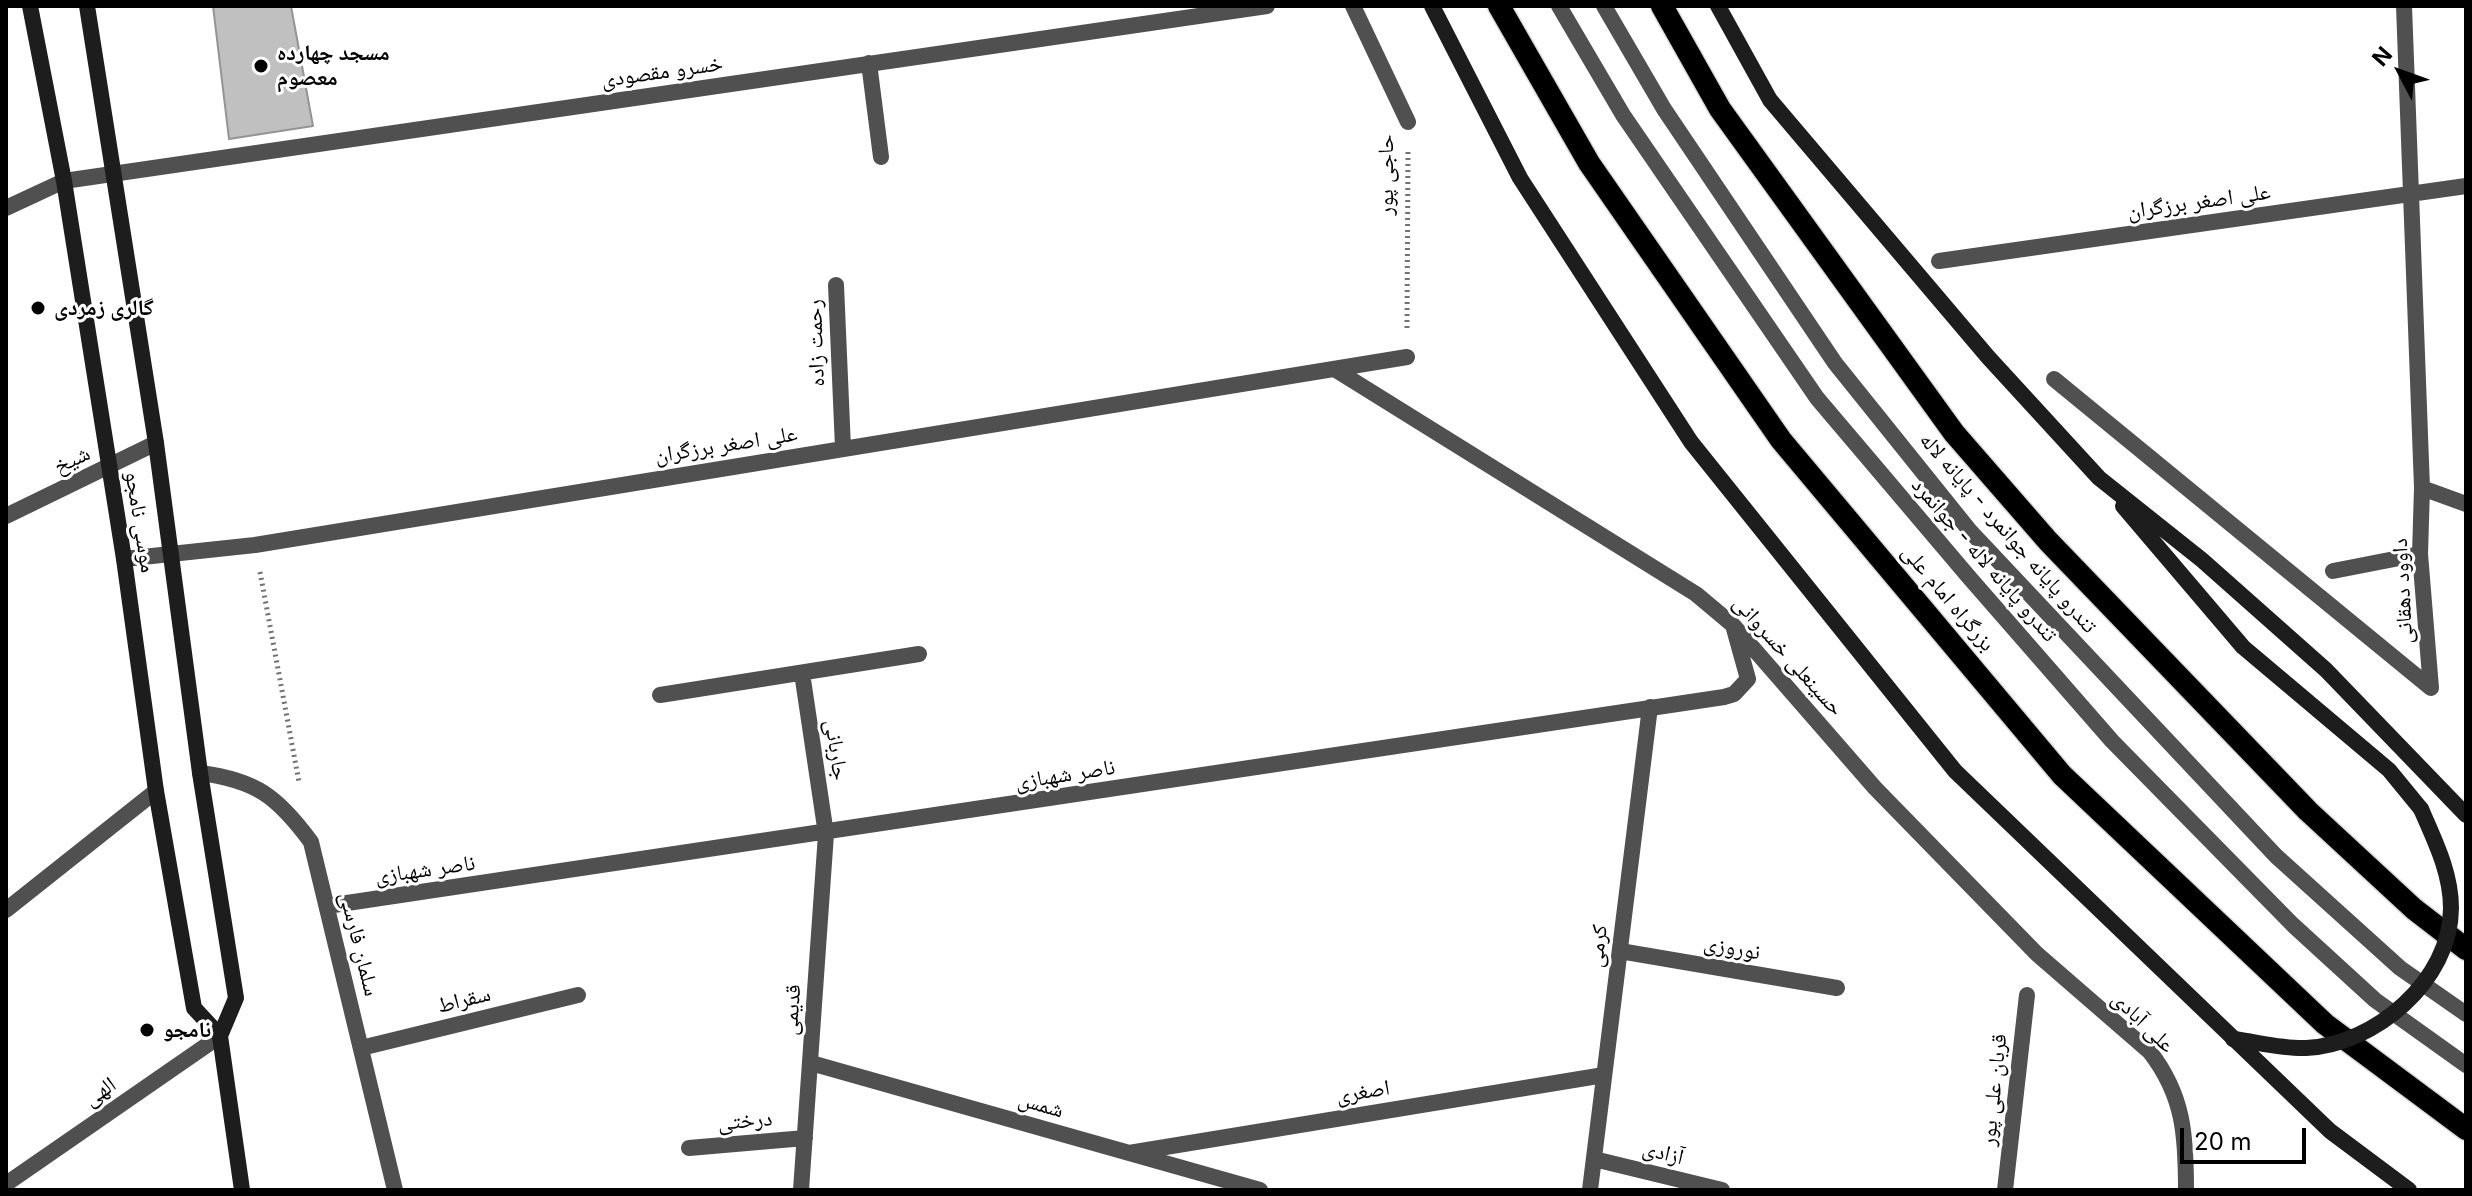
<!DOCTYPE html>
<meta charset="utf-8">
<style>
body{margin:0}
#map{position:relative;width:2472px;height:1196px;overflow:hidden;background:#fff;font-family:Inter,sans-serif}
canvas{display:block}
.frame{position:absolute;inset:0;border:8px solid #000;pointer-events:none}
.north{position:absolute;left:2360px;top:32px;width:80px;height:80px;-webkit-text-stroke:6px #fff;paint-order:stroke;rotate:311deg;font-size:22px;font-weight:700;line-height:32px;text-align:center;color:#000}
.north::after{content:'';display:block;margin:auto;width:28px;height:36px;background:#000;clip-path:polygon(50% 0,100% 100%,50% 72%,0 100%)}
.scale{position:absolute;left:2180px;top:1128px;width:126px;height:36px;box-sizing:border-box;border:4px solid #000;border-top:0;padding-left:10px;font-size:24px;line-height:28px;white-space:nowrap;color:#000;-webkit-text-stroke:6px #fff;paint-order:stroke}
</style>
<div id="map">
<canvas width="2472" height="1196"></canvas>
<div class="frame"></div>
<div class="north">N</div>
<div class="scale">20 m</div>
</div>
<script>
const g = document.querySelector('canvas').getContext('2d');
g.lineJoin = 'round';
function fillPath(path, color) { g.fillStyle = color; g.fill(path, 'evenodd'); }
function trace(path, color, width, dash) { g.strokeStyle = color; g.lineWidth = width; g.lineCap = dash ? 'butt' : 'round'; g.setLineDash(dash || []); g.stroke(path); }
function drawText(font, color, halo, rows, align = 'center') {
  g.font = font + ' Inter,"Noto Naskh Arabic",sans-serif'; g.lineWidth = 6; g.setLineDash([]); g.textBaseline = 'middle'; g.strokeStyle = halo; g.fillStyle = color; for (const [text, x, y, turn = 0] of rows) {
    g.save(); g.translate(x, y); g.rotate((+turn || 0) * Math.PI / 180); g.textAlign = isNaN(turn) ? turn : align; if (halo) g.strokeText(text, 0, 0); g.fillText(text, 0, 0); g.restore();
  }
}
const building = new Path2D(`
 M213,6H291L313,126L229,139Z`);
fillPath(building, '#c0c0c0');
trace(building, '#949494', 2);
const trunk = new Path2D(`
 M1499,6L1589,163L1781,440L2062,775L2325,1024L2466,1129
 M1662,6L1720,109L1954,433L2048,541L2308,811L2414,909L2466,949`);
trace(trunk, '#dbdbdb', 25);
trace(new Path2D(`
 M1407,328L1408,150
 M260,572L299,782`), '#727272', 5, [2, 4]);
trace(new Path2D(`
 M1559,6L1623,115L1817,398L1968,576L2112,741L2293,925L2375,1000L2466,1065
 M1604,6L1664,109L1835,363L1970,531L2276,856L2400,968L2466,1014`), '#505050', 16);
trace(new Path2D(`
 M1353,6L1408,122
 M869,63L881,157
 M6,208L64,181L1267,6
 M1939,261L2466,186
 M836,285L843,448
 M1336,370L1696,594L1733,625L1875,788L2037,954L2150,1052C2184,1096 2186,1136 2186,1190
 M2054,379L2431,688L2420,554L2422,488L2404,6
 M2422,488L2466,504
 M6,516L156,443
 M124,559L255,545L1407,357
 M2333,571L2420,554
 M660,695L919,654
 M200,773C256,780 278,797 311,842L395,1190
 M327,906L1724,697L1734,694L1748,679L1733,625
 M6,910L156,791
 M1620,951L1837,988
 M361,1048L578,995
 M811,1063L1260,1190
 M689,1148L805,1138
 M1129,1153L1604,1075
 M1594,1159L1722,1190
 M6,1184L220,1036
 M801,1190L826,834L802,673
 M1590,1190L1650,707
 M2005,1190L2027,995`), '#505050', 16);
trace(new Path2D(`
 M30,6L64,181L124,559L156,791L194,1008L220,1036
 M87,6L156,443L200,773L236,998L220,1036L242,1190
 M1432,6L1520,178L1691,442L1955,771L2330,1131L2409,1190
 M1718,6L1770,100L1988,357L2099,478L2202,560L2326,670L2466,815
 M2123,506L2243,647L2389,770L2421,809`), '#1d1d1d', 16);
trace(trunk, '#000', 22);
trace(new Path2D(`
 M2233,1039C2257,1042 2283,1049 2306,1048C2375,1045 2451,980 2451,908C2451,873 2435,841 2421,809`), '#1d1d1d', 16);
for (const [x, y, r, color] of [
 [261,66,8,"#000"],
 [38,308,8,"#000"],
 [147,1030,8,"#000"]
]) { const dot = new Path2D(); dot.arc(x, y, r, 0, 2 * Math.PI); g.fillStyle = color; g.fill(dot); trace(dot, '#fff', 3); }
drawText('bold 22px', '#000', '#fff', [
 ["مسجد چهارده",277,53],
 ["معصوم",277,78],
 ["گالری زمردی",54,308],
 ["نامجو",163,1030]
], 'left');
drawText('22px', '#000', '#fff', [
 ["خسرو مقصودی",662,72,-8],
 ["حاجی پور",1386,175,-90],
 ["علی اصغر برزگران",2199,202,-8],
 ["رحمت زاده",816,343,-92],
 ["علی اصغر برزگران",726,445,-9],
 ["شیخ",72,460,-25],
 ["موسی نامجو",140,522,81],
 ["تندرو پایانه جوانمرد - پایانه لاله",2008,533,49],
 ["تندرو پایانه لاله - جوانمرد",1984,560,49],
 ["داوود دهقانی",2403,591,-93],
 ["بزرگراه امام علی",1948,598,50],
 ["حسینعلی خسروانی",1788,656,48],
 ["جاربانی",836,750,82],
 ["ناصر شهبازی",1065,775,-9],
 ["ناصر شهبازی",425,870,-8],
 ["سلمان فارسی",359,944,76],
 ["کرمی",1598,946,-83],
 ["نوروزی",1732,948,10],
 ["سقراط",464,1000,-14],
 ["قدیمی",792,1010,-86],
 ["علی آبادی",2143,1022,44],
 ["قربان علی پور",1994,1090,-84],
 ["الهی",100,1092,-35],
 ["اصغری",1363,1092,-9],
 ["شمس",1041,1105,16],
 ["درختی",745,1121,-5],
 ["آزادی",1663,1153,14]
]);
</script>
